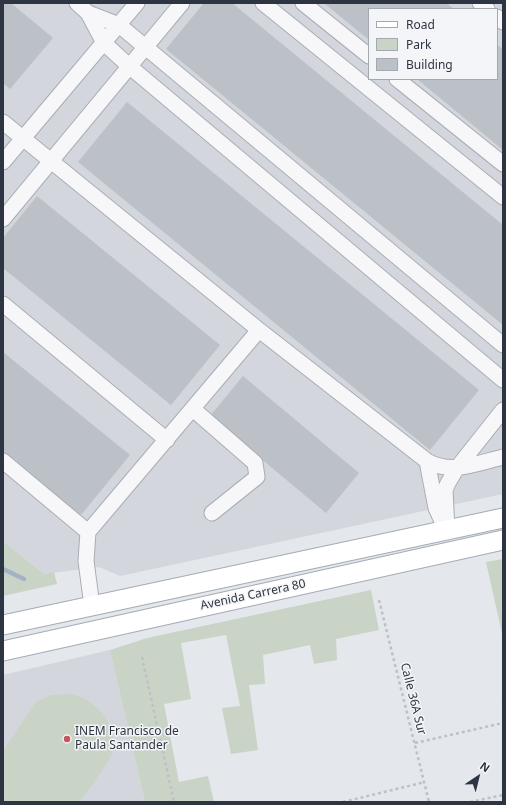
<!DOCTYPE html>
<style>
body{margin:0}
#map{position:relative;width:506px;height:805px;overflow:hidden;background:#e4e7eb;font-family:"Noto Sans",sans-serif}
canvas{display:block}
.frame{position:absolute;inset:0;border:4px solid #2d3442;pointer-events:none}
.legend{position:absolute;left:368px;top:8px;width:130px;height:72px;box-sizing:border-box;background:#f4f5f8;border:1px solid #a4a8af;margin:0;padding:5px 7px;list-style:none;font-size:12px;color:#2d3442}
.legend li{display:flex;align-items:center;gap:8px;height:20px}
.legend b{width:20px;border:1px solid #a4a8af}
.north{position:absolute;left:458px;top:757px;width:40px;height:40px;-webkit-text-stroke:3px #f4f5f8;paint-order:stroke;rotate:35deg;font-size:11px;font-weight:700;line-height:16px;text-align:center;color:#2d3442}
.north::after{content:'';display:block;margin:auto;width:14px;height:18px;background:#2d3442;clip-path:polygon(50% 0,100% 100%,50% 72%,0 100%)}
</style>
<div id="map">
<canvas width="506" height="805"></canvas>
<div class="frame"></div>
<ul class="legend">
<li><b style="height:5px;background:#fff"></b>Road</li>
<li><b style="height:11px;background:#c9d4c6"></b>Park</li>
<li><b style="height:11px;background:#bcc0c7"></b>Building</li>
</ul>
<div class="north">N</div>
</div>
<script>
const g = document.querySelector('canvas').getContext('2d');
g.lineJoin = 'round';
function fillPath(path, color) { g.fillStyle = color; g.fill(path, 'evenodd'); }
function trace(path, color, width, dash) { g.strokeStyle = color; g.lineWidth = width; g.lineCap = dash ? 'butt' : 'round'; g.setLineDash(dash || []); g.stroke(path); }
function drawText(font, color, halo, rows, align = 'center') {
  g.font = font + ' "Noto Sans",sans-serif'; g.lineWidth = 3; g.setLineDash([]); g.textBaseline = 'middle'; g.strokeStyle = halo; g.fillStyle = color; for (const [text, x, y, turn = 0] of rows) {
    g.save(); g.translate(x, y); g.rotate((+turn || 0) * Math.PI / 180); g.textAlign = isNaN(turn) ? turn : align; if (halo) g.strokeText(text, 0, 0); g.fillText(text, 0, 0); g.restore();
  }
}
fillPath(new Path2D(`
 M3,3H503V494L120,576L99,567L44,574L3,541ZM369,9H497V79H369Z
 M110,650L145,802H3V675Z`), '#d3d6dc');
fillPath(new Path2D(`
 M3,541L44,574L54,572L57,584L3,596Z
 M503,559V638L486,562Z
 M371,590L379,630L336,639L337,660L314,664L310,645L263,655L265,684L249,685L258,750L231,754L222,708L240,706L226,635L181,643L191,699L164,704L179,782L208,776L214,802H145L110,650L147,638Z
 M68,694C73,695 80,696 85,699C103,709 118,731 112,753C110,762 86,792 80,802H3V751L36,702L51,695Z`), '#c9d4c6');
trace(new Path2D(`
 M3,569L24,579`), '#a3b3c7', 4.5);
fillPath(new Path2D(`
 M3,3H11L53,38L10,89L3,83Z
 M204,3H232L503,225V325L166,49Z
 M324,3H446L454,9H369V40Z
 M497,45L503,49V150L417,79H497Z
 M127,102L479,390L430,450L78,162Z
 M37,196L220,345L171,405L3,268V238Z
 M3,352L130,455L81,515L3,452Z
 M243,376L359,473L326,513L210,416Z`), '#bcc0c7');
const minor = new Path2D(`
 M77,3L88,13L119,25L503,345
 M263,3L503,197
 M303,3L369,56
 M480,3L487,9
 M88,13L104,43L129,66L503,380
 M497,17L503,22
 M397,79L503,164
 M3,122L259,330L427,461C451,475 478,463 503,457
 M3,162L137,3
 M3,219L182,3
 M3,304L167,440
 M193,409L255,463L257,477L212,513
 M3,461L88,532
 M427,461L436,508L445,528
 M447,530L445,490L448,483L457,468L503,410
 M92,606L86,561L88,532L259,330`);
const major = new Path2D(`
 M3,625L503,518
 M3,651L503,540`);
trace(minor, '#a9aeb5', 17);
trace(major, '#a5abb5', 21);
trace(new Path2D(`
 M379,600L429,802
 M142,657L174,802
 M503,698V699
 M415,743L503,723
 M343,802L425,782
 M470,802L503,795`), '#bec0c6', 2.5, [3, 3]);
trace(minor, '#f7f7f9', 15);
trace(major, '#fff', 19);
for (const [x, y, r, color] of [
 [67,739,4,"#c25764"]
]) { const dot = new Path2D(); dot.arc(x, y, r, 0, 2 * Math.PI); g.fillStyle = color; g.fill(dot); trace(dot, '#f4f5f8', 1.5); }
drawText('12px', '#2d3442', '#f4f5f8', [
 ["Avenida Carrera 80",253,595,-12],
 ["Calle 36A Sur",413,699,76]
]);
drawText('12px', '#2d3442', '#f4f5f8', [
 ["INEM Francisco de",75,732],
 ["Paula Santander",75,746]
], 'left');
</script>
